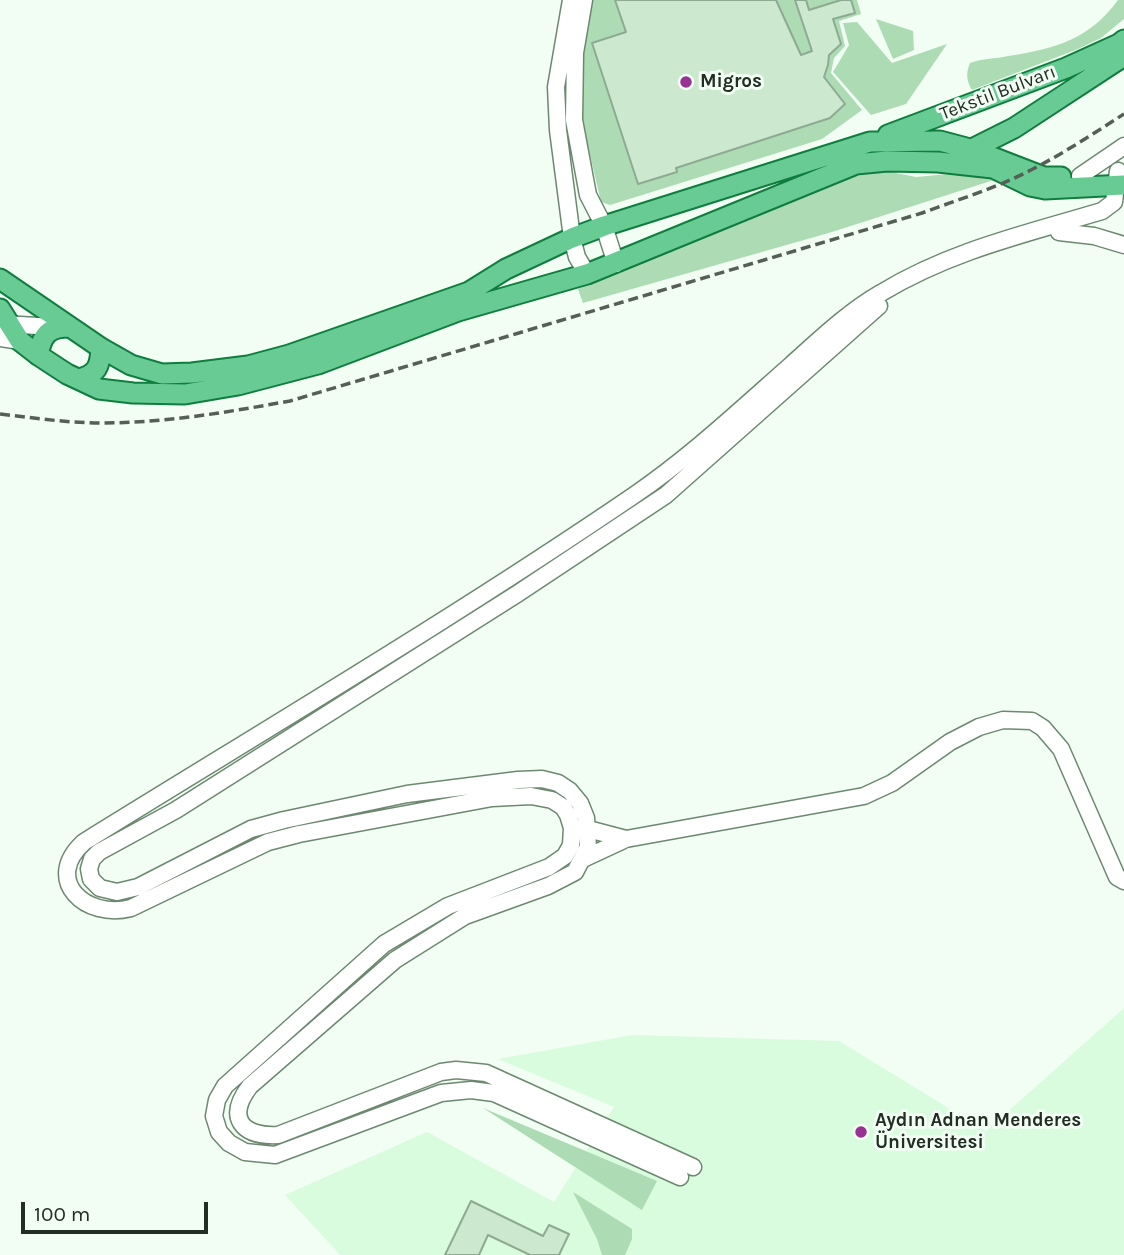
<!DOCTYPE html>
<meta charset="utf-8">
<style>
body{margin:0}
#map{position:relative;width:1124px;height:1255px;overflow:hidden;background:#f2fef4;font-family:Karla,sans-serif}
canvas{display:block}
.scale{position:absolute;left:21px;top:1202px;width:187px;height:32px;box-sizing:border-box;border:4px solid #222d24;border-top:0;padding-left:9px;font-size:21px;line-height:24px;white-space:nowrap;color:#222d24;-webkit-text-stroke:5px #f2fef4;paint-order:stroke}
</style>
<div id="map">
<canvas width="1124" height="1255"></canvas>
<div class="scale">100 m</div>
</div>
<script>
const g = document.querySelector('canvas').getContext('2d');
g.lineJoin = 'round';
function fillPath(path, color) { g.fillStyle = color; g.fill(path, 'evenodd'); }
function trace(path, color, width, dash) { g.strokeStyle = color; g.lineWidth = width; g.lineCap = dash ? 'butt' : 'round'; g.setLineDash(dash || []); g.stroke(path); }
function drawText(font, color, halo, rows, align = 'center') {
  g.font = font + ' Karla,sans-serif'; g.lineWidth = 6; g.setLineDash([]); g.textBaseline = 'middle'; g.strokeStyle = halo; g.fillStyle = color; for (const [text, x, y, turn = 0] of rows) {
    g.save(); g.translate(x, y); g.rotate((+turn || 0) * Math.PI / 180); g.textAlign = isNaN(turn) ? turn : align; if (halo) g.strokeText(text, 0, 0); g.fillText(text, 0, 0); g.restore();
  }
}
fillPath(new Path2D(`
 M1124,1008V1255H340L285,1195L427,1132L554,1202L614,1107L498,1059L632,1035L839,1041L986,1131Z`), '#d8fcdd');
fillPath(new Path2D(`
 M590,0H857L861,14L839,21L845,46L834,58L831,73L862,110L822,139L610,205L601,202L578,103Z
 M1118,0H1124V19L1101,38L1078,49L972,90C966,80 966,73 970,63C983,58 995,59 1008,56C1055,49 1090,39 1118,0Z
 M876,19L913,31L914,50L893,59Z
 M857,22L892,63L947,44L906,104L871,115L833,72L849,45L843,23Z
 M881,170L916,177L960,173L1000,178L832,232L583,303L578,289L839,181L863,173Z
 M483,1108L657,1181L642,1210Z
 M573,1192L632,1229V1239L625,1255H602L597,1239Z`), '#acdbb4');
const building = new Path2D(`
 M615,0H776L801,55L812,51L795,0H806L809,10L841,0H851L855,13L833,19L841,44L829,55L828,65L824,77L845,104L830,118L676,168L677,172L638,184L592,43L626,32Z
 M471,1201L543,1236L549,1225L569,1234L559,1255H530L488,1235L479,1255H445Z`);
fillPath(building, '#cce9d0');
trace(building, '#8eaa92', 2);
const minor = new Path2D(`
 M571,0L556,87L558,130L572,238L577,257L587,274
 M584,0L575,53L574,120L588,195L604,226L616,264
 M1080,176L1124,146
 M1059,232L1094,236L1124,245
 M2,324L55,327
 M0,338L20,341
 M588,829L626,839
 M583,859L626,839L864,796L892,783L950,742L979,727L1003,720L1032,721L1043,728L1061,749L1117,877L1124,881
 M693,1167L486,1073L456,1070L441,1072L278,1135C241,1137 226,1117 250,1086L395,960L465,916L548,886L575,872L588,847L586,818L580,803L570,791L558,783L542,779L518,780L407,794L284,820L251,829L138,887L117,892L100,888L91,879L89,869L92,859L99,852L176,810L517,594L666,495L879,306
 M680,1177L494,1093L471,1090L441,1093L275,1155L245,1152L229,1143L219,1132L214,1116L217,1100L225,1086L384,944L448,906L549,867L565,856L571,845L572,828L568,815L563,807L552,800L531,796L492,798L299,834L268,842L131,908C86,920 42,880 84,842C268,728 454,618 633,496C689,458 740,410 791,365C819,340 848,312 881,293C950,251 1025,234 1102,211L1114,202L1118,171`);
const major = new Path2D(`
 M888,135L1066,68L1119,44L1124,40
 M966,152L1014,128L1124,56
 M0,279L101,348L131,365L162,374L192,373L248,366L289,355L469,292L506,269L572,238L604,226L870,142L940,141L974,150L1044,177H1061
 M0,309L20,341L38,355L67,374L99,389L133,393L185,394L238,385L318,364L458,311L587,274L856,164L887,161L938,162L993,168L1030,186L1045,189L1124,185
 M38,355C42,335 48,327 69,327
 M79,379C97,374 100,367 101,348`);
trace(minor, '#6d8871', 19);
trace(major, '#0f7d3e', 23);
trace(minor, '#fff', 16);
trace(major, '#69cb94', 19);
trace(new Path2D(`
 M0,414C34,418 68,423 102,423C165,423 228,412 290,401L922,213C949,203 977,194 1003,183C1046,165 1085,139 1124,114`), '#546056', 3.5, [10, 5]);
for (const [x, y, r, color] of [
 [686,82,7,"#993195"],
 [861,1132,7,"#993195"]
]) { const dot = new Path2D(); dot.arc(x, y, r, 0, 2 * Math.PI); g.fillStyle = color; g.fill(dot); trace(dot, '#f2fef4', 2.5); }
drawText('bold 19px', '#222d24', '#f2fef4', [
 ["Migros",700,82],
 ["Aydın Adnan Menderes",875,1121],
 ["Üniversitesi",875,1143]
], 'left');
drawText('19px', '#222d24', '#f2fef4', [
 ["Tekstil Bulvarı",998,93,-21]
]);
</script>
